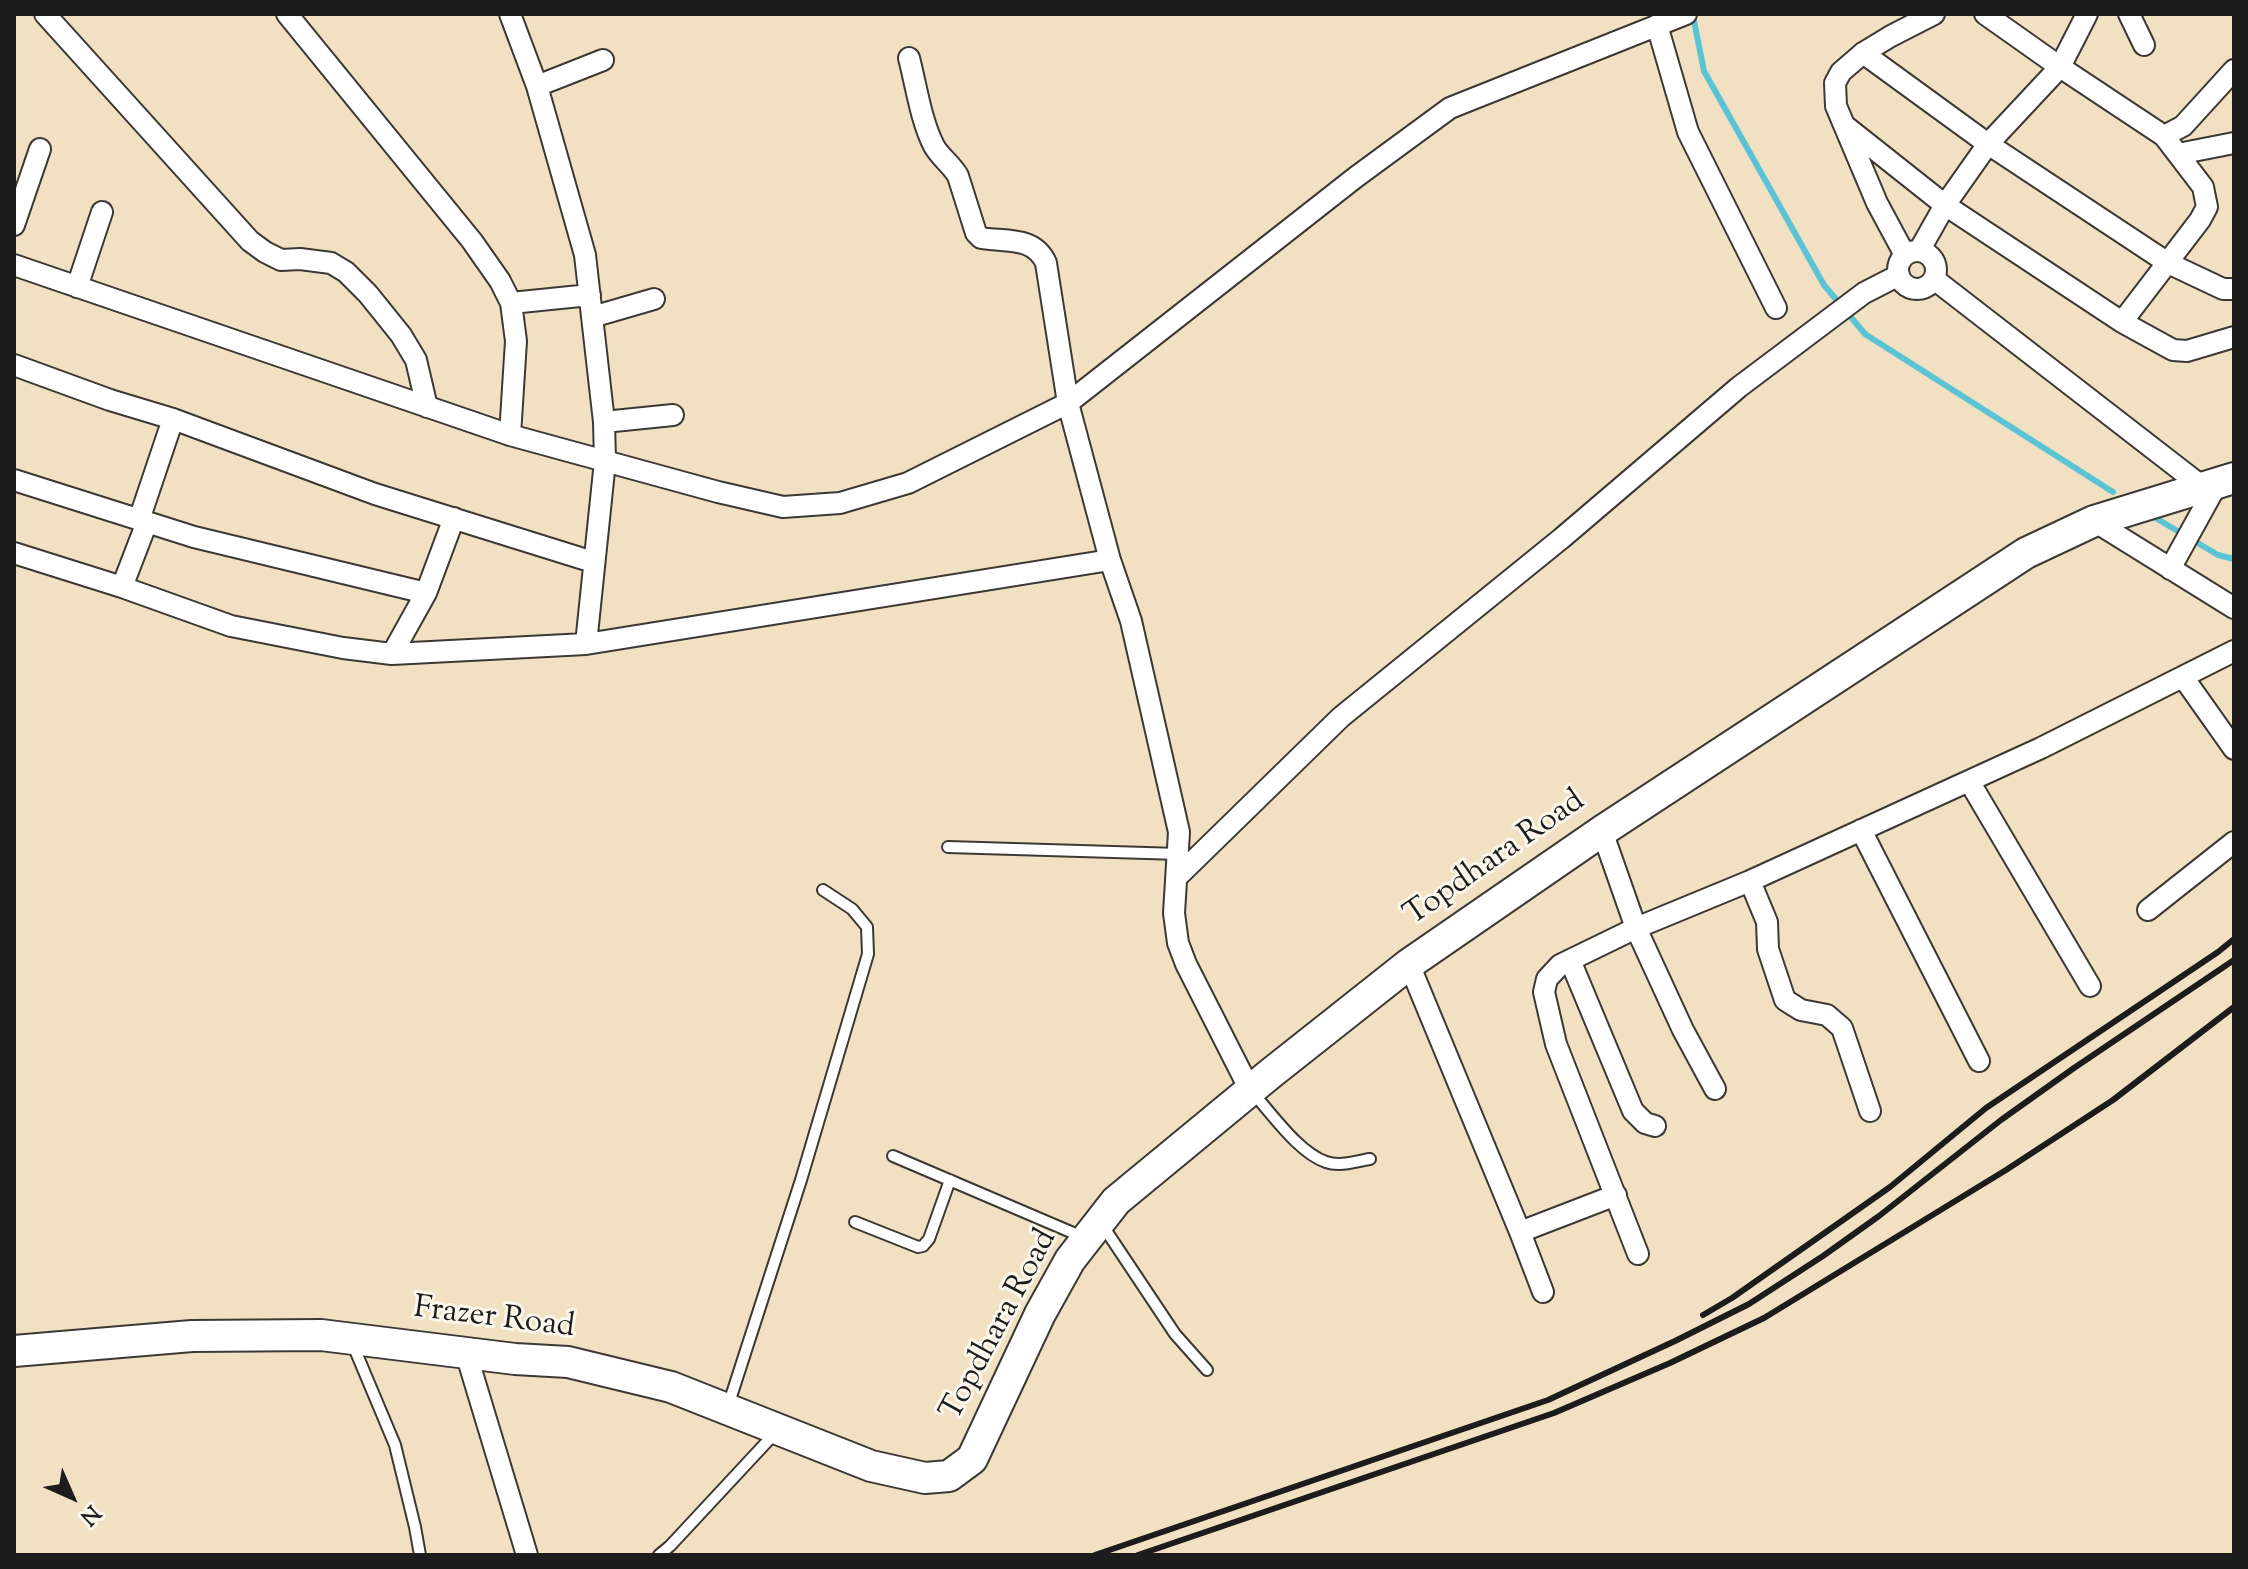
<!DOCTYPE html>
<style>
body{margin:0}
#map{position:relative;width:2248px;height:1569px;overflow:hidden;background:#f1e0c2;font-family:"Sorts Mill Goudy",serif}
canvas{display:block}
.frame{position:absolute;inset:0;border:16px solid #1c1c1c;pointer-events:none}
.north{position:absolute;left:32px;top:1457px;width:80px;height:80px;-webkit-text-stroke:6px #fbf7ec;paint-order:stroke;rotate:135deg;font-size:22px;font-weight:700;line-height:32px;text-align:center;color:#1c1c1c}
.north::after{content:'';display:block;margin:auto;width:28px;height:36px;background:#1c1c1c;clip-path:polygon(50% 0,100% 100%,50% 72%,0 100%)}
</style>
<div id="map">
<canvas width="2248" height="1569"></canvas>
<div class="frame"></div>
<div class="north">N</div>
</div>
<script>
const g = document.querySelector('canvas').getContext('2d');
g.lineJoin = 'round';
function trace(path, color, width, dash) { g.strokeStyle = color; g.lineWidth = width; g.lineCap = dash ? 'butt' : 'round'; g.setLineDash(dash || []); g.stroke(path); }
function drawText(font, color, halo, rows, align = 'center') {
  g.font = font + ' "Sorts Mill Goudy",serif'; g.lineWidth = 6; g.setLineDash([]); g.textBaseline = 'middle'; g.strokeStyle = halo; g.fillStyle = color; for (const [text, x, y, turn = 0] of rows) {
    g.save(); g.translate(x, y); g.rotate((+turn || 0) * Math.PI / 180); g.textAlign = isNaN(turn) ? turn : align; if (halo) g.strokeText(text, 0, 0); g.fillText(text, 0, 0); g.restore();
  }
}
trace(new Path2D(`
 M1694,21L1704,71L1824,285L1865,334L2113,492
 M2149,514L2218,555L2234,559`), '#5ac4d5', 6);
const lane = new Path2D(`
 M948,847L1179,854
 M1253,1093C1272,1114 1299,1153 1326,1162C1340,1167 1356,1161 1370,1159
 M893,1156L1085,1238
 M855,1222L918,1247L923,1246L929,1239L950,1180
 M1101,1223L1175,1334L1207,1370
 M353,1345L395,1445L415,1527L420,1555
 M728,1406L801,1180L868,954L867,927L852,909L823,890
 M659,1555L670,1546L777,1431`);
const street = new Path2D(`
 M45,14L250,241L265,252L281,260L300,259L331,263L346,272L368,294L401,335L416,360L427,407
 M287,14L472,241L500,281L511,303L516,341L510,435
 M510,14L537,86L585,255L604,422L605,461L586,644
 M1985,14L2060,67L2164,136L2203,187L2207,207L2200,220L2122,322
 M2129,14L2144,45
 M1657,25L1688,132L1776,308
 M1863,53L1988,144L2168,263L2223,289H2234
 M909,58C916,85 921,121 934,146C940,157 952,165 958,176L976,233L981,238C1006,242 1034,236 1046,263L1068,403L1110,560L1131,621L1179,832L1174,913L1178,943L1186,964L1250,1090
 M537,86L603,60
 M1844,125L1945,205L2122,322L2173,350L2187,351L2234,337
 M2164,136L2183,126L2234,70
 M2178,154L2234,143
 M14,225L40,149
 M1898 270a19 19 0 1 1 38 0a19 19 0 1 1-38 0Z
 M1919,251L1945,205L1988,144L2060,67L2087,14
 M1905,255L1877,203L1836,106L1835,83L1841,72L1863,53L1891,36L1934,14
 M14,265L510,435L718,492L783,507L840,503L908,483L1068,403L1356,177L1450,108L1686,14
 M1934,279L2204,488
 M77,287L102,212
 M511,303L590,295
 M592,317L654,299
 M14,365L110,400L173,419L375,494L593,562
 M604,422L673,415
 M14,480L194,537L426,593
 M139,520L173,419
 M2094,521L2234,608
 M14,553L122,587L231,626L343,648L392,654L586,644L1110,560
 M2170,569L2217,484
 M122,587L147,522
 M392,654L426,593L454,518
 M2183,677L2234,749
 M1969,781L2090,986
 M1861,830L1979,1061
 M1602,831L1636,928L1683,1030L1715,1089
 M1177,877L1341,717L1562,538L1739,387L1864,293L1899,275
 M1750,881L1767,922L1768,949L1785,1000L1801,1010L1827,1015L1842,1028L1870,1111
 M2148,910L2234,842
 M1570,960L1633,1111L1645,1123L1655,1126
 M1409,964L1520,1232L1543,1292
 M1520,1232L1616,1195
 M1638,1254L1556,1044L1544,992L1547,979L1560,965L1636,928L1750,881L2041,748L2234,651
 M466,1353L527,1555`);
const secondary = new Path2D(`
 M14,1351L192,1336L321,1335L515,1359L568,1362L671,1387L871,1466L925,1478L949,1476L972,1459L1040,1314L1070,1260L1116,1201L1270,1074L1409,964L1602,831L2026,553L2094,521L2234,478`);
trace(lane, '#3c3935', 14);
trace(street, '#3c3935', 24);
trace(secondary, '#3c3935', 34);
trace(lane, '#fff', 10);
trace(street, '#fff', 20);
trace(secondary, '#fff', 30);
trace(new Path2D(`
 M1703,1315L1732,1298L1890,1187L1986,1108L2218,952L2234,939
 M1095,1555L1548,1400L1675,1341L1749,1304L1823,1256L1879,1216L2001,1120L2074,1068L2234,960
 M1138,1555L1554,1413L1670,1363L1764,1318L2006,1170L2113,1100L2234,1007`), '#1c1c1c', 6);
drawText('32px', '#1c1c1c', '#fbf7ec', [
 ["Topdhara Road",1496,860,-35],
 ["Frazer Road",494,1320,7],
 ["Topdhara Road",1001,1326,-62]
]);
</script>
